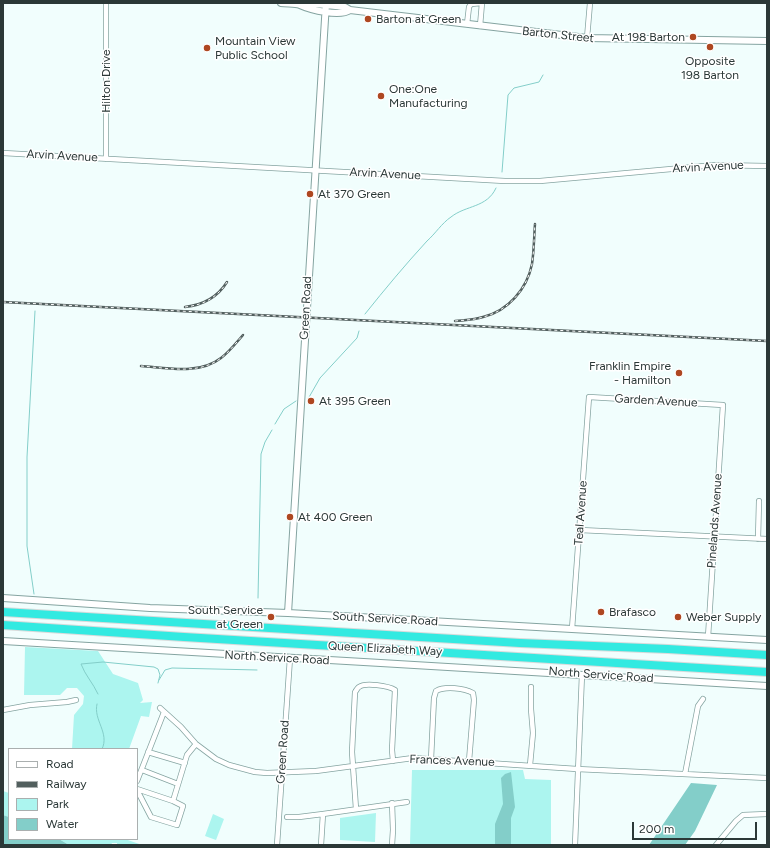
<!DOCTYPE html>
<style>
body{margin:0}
#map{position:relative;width:770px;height:848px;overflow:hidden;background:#f1fefd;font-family:Figtree,sans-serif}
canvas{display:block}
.frame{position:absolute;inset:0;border:4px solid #2b3837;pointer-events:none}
.legend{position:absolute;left:8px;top:748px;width:130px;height:92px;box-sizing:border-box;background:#fff;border:1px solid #aaafaf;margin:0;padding:5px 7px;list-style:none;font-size:12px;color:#2b3837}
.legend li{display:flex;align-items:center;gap:8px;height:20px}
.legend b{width:20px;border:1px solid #aaafaf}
.scale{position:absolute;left:632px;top:822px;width:125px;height:18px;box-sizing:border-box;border:2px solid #2b3837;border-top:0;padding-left:5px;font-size:12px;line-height:14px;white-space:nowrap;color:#2b3837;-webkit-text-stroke:3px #fff;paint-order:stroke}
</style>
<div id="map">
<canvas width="770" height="848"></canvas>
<div class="frame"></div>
<ul class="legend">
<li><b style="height:5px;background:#fff"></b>Road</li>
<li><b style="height:5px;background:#525f5e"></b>Railway</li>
<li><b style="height:11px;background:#acf5ef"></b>Park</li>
<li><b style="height:11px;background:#83cec9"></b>Water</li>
</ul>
<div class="scale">200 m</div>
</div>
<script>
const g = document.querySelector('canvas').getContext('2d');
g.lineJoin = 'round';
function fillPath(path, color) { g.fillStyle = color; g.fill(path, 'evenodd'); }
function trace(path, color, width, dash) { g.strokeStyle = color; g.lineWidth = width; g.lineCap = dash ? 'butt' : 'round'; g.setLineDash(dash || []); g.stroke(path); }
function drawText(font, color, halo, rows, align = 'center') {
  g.font = font + ' Figtree,sans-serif'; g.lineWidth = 3; g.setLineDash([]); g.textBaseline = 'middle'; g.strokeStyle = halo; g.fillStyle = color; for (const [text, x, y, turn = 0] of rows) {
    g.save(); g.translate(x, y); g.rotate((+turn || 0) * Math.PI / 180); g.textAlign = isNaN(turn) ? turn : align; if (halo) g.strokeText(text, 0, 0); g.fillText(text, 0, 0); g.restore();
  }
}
fillPath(new Path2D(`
 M25,647L98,651L113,674L138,683L143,700L140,703L152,702L149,717L141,716L129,749H72L74,715L83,704L84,696L77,688H67L60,695H24Z
 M412,770H523L525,779L551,780V845H410Z
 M3,791L9,793V817L3,815Z
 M376,813L375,842L340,840V818Z
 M213,814L224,819L216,840L205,836Z
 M59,839H125L142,845H117V843H112L111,845H69Z`), '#acf5ef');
fillPath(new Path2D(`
 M511,772L515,807L511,818V845H495V824L503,804L501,778L505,774Z
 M691,783L717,785L695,831L685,845H649Z
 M3,815L9,817V839H59L69,845H3Z`), '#83cec9');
trace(new Path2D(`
 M502,172L508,95L514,88L539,82L543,75
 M365,314C385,289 405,265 427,241C435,234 442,223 451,217C466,205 487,208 496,188
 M308,399L320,378L357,338L359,331
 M275,424L284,409L296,401
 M34,594L27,546V457L35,311
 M258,598L261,454L265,442L272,430
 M159,680L165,670L172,668L257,670
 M98,694C93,683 85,675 81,664L103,662L154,667L158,669L160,675L158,683
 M97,704C93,720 110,733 102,749`), '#83cec9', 1);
const street = new Path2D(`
 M106,3V159
 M467,24L469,7L471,4L482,3L480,26
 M587,38L590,3
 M3,153L505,181H540L715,165L767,166
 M580,530L767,539
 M758,539L759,501
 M572,629L589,397L723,405L708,637
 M160,708L181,727L196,744L216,759L229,765L255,772L267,773L316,771L413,758L577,769L767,778
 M3,710L30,705L67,702L76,700
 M148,752L185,763
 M431,759L434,698L436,691C445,686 464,688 473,693L474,700L469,761
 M530,765L533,733L531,709V687
 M142,770L178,784
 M685,774L698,706L703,699
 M137,781L164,712
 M137,789L173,801
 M137,790L151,817L177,825L183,806L173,801L187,755L196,744
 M356,809L352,752L355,692C356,691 358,687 359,687C365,682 389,686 395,690L392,750L393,761
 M287,817H299L323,814L407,802
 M277,845L290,658
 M321,845L323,814
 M392,845L393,830L392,803
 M575,845L582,674
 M716,845L736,821L743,815L767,814`);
const secondary = new Path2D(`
 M281,3C287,4 295,3 300,5C311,10 340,17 350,10
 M307,3L345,7L350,10L587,38L767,41
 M3,598L150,608L288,613L767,640
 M288,613L326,3
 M3,641C258,657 512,669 767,686`);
const highway = new Path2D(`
 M3,612L520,643L668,649L767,655
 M3,625L184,637L767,672`);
trace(street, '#85a4a1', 6);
trace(secondary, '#85a4a1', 8);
trace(highway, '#d9dbdb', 10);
trace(street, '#fff', 4.5);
trace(secondary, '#fff', 6);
trace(highway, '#32eae1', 8);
const rail = new Path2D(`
 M3,302L767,341
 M185,307C203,305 217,298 227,282
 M455,321C465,320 474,320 483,317C508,311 527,289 532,264C534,251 534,237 535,224
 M141,366C168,368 199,375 221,358C229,352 236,343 243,335`);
trace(rail, '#525f5e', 2.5);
trace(rail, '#fff', 1, [3]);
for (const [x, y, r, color] of [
 [368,19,4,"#ae4721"],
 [693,37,4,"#ae4721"],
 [710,47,4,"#ae4721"],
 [207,48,4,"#ae4721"],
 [381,96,4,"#ae4721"],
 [310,194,4,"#ae4721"],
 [679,373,4,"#ae4721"],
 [311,401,4,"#ae4721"],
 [290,517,4,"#ae4721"],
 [601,612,4,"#ae4721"],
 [271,617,4,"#ae4721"],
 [678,617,4,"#ae4721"]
]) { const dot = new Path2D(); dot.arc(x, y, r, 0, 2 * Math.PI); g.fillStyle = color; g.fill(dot); trace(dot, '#fff', 1.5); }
drawText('12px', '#2b3837', '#fff', [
 ["Barton at Green",376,19],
 ["At 198 Barton",685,37,"right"],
 ["Mountain View",215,41],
 ["Public School",215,55],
 ["Opposite",710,61,"center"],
 ["198 Barton",710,75,"center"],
 ["One:One",389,89],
 ["Manufacturing",389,103],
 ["At 370 Green",318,194],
 ["Franklin Empire",671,366,"right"],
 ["- Hamilton",671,380,"right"],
 ["At 395 Green",319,401],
 ["At 400 Green",298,517],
 ["South Service",263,610,"right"],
 ["at Green",263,624,"right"],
 ["Brafasco",609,612],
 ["Weber Supply",686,617]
], 'left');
drawText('12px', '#2b3837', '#fff', [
 ["Barton Street",558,35,6],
 ["Hilton Drive",106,81,-90],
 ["Arvin Avenue",62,156,3],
 ["Arvin Avenue",708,167,-3],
 ["Arvin Avenue",385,174,3],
 ["Green Road",306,308,-87],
 ["Garden Avenue",656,401,3],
 ["Teal Avenue",581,513,-86],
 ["Pinelands Avenue",715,521,-86],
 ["South Service Road",385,619,3],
 ["Queen Elizabeth Way",385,649,3],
 ["North Service Road",277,658,3],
 ["North Service Road",601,675,4],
 ["Green Road",283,752,-86],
 ["Frances Avenue",452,761,2]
]);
</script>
